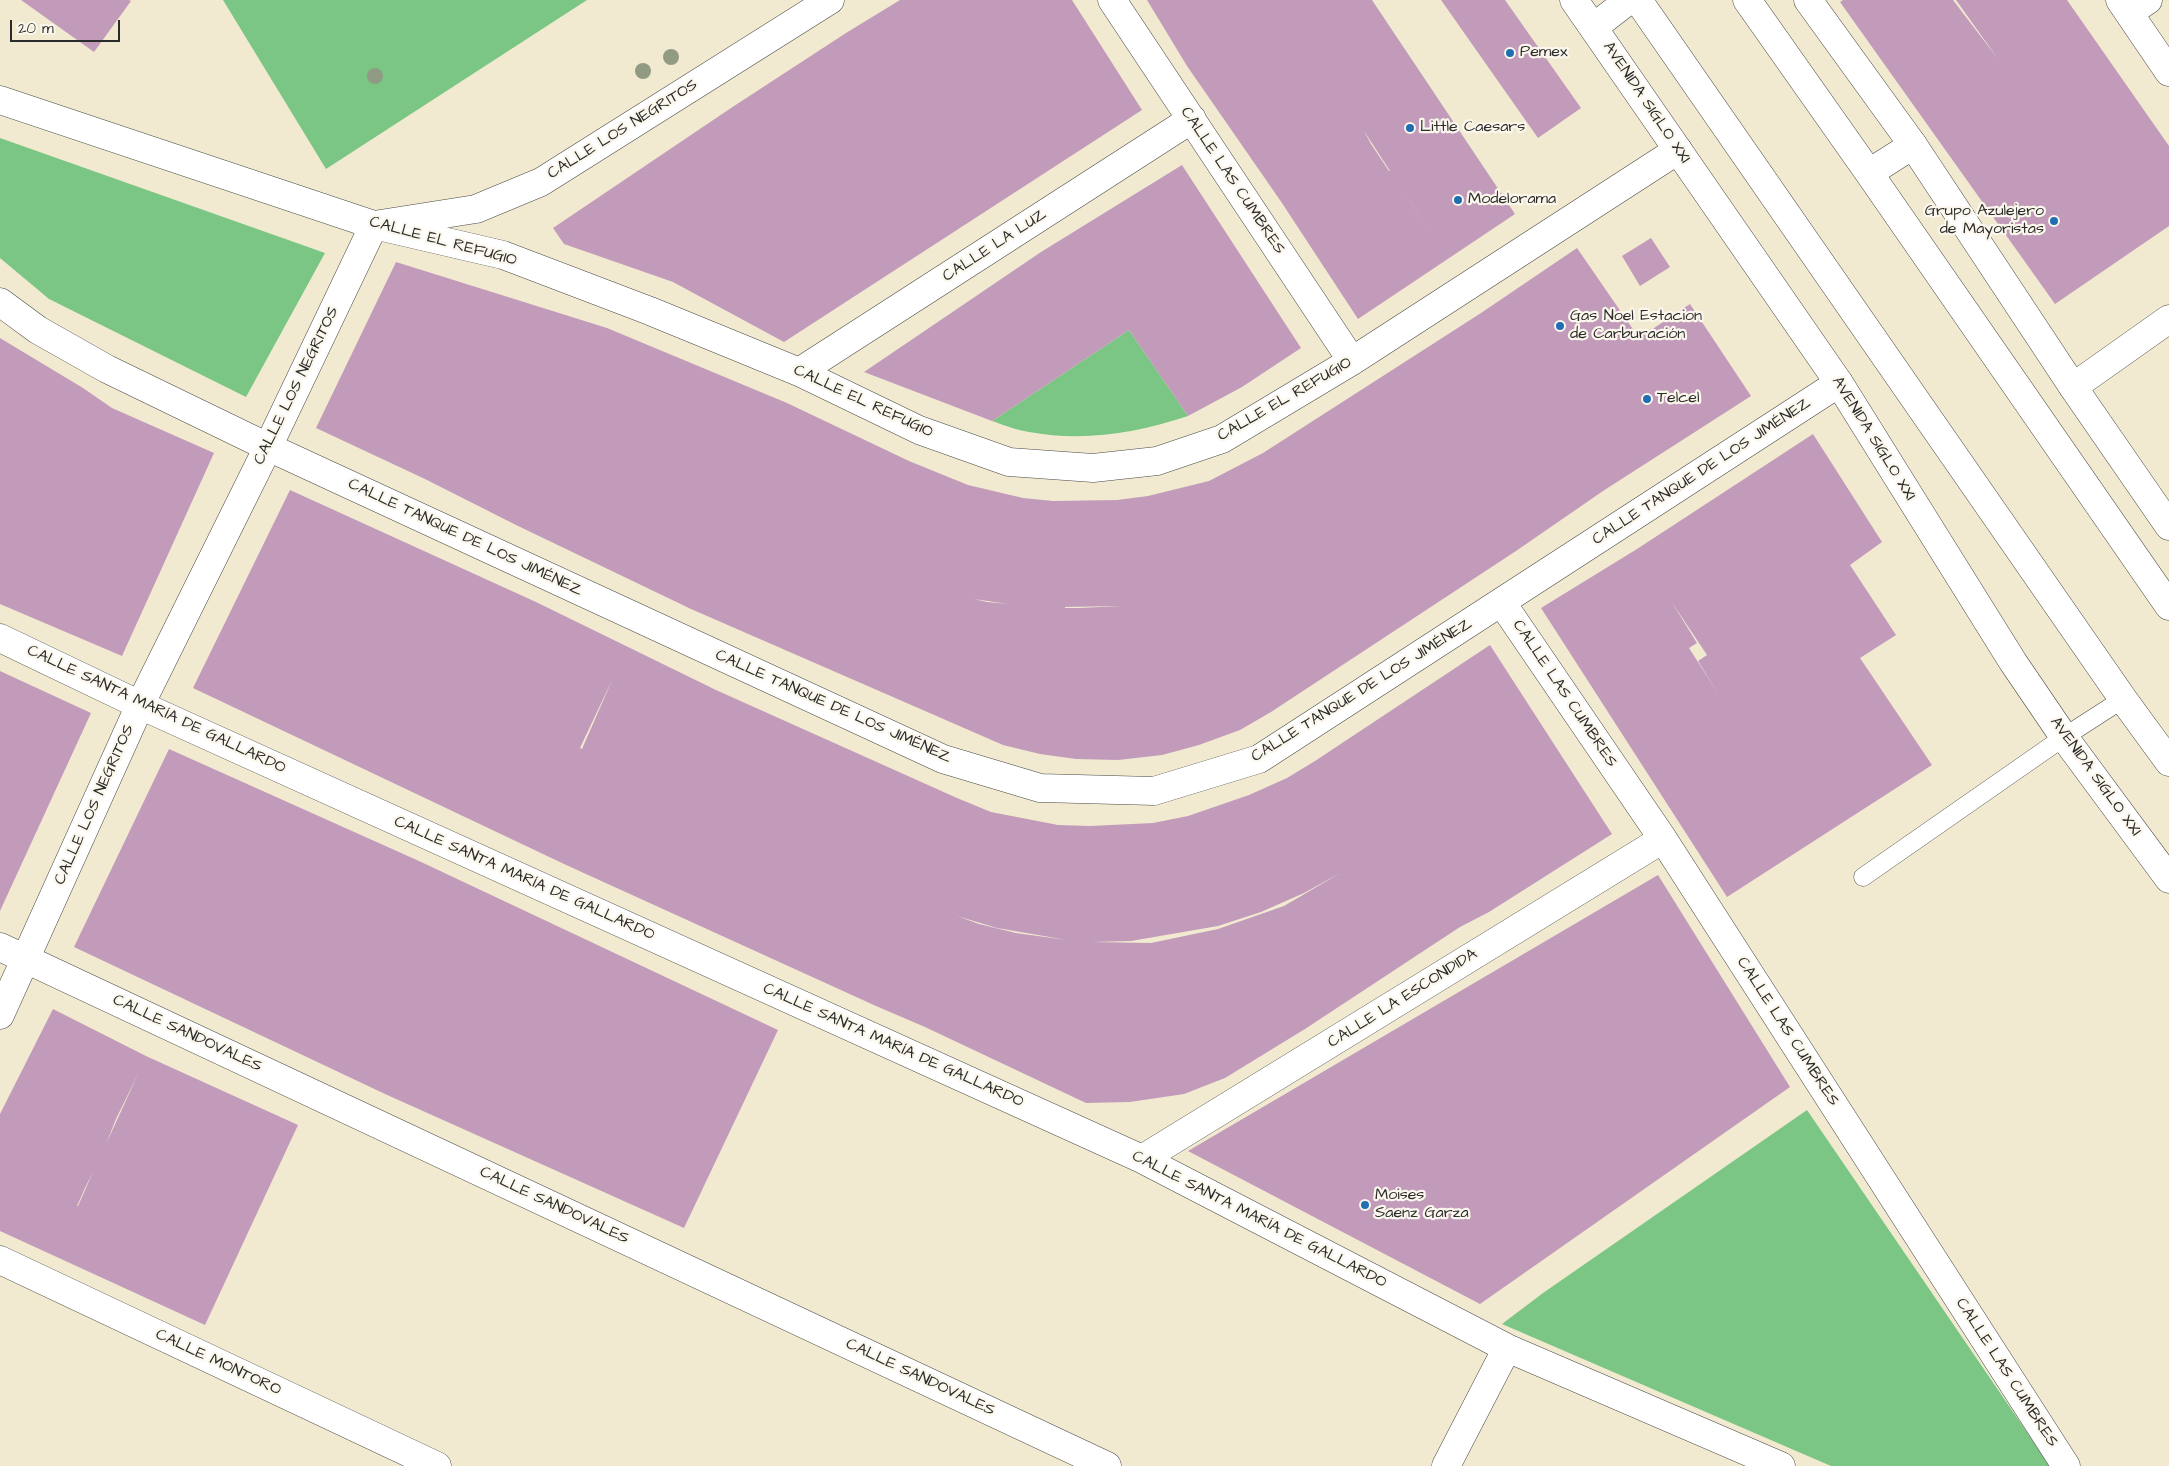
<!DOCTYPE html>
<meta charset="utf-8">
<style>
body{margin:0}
#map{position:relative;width:2169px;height:1466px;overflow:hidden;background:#f1ead0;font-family:"Architects Daughter",sans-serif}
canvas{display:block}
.scale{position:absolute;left:10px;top:20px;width:110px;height:22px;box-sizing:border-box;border:2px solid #2b2b2b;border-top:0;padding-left:6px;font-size:15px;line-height:18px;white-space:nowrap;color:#2b2b2b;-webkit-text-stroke:4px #fbf7ec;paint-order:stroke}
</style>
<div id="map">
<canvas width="2169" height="1466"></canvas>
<div class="scale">20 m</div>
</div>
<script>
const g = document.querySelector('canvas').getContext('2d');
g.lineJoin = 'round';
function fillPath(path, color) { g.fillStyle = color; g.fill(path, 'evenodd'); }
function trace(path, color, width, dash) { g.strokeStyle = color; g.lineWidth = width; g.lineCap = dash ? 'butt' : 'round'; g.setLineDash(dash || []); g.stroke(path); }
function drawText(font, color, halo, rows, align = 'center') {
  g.font = font + ' "Architects Daughter",sans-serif'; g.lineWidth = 4.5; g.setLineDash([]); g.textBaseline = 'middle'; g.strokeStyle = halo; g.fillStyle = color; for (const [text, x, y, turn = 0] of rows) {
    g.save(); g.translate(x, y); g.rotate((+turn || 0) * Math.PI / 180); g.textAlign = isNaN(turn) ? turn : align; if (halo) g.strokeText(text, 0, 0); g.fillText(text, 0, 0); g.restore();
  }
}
fillPath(new Path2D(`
 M223,0H587L326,169Z
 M0,138L325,253L246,397L49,299L0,258Z
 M1129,330L1188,416C1137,433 1083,442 1029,432C1016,430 1004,425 992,421Z
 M1807,1110L2050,1466H1831L1502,1324L1543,1293Z`), '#7bc684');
fillPath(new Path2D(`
 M21,0H129L131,1L94,52Z
 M900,0H1072L1142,110L784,342L673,282L564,244L553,228L731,108L846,33Z
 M1147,0H1372L1515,214L1358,319L1282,203L1187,66ZM1364,131L1390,171H1389L1371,144ZM1404,193L1438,243L1410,202Z
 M1441,0H1505L1581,108L1538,138Z
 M1843,0H1953L1998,59L1956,0H2067L2169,146V226L2055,304L1840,2Z
 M1182,165L1301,348L1242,387L1188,416L1129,330L992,421L864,372L1041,252Z
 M1651,238L1670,267L1640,286L1622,256Z
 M1577,248L1639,338L1690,304L1751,396L1603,491L1516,551L1271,712L1240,730L1199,745L1162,755L1118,760L1076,759L1040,754L1003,745L691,609L516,525L425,479L316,428L396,262L607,328L787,403L909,461L968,485L1023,498L1053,501L1117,500L1148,496L1209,481L1263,453L1481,313ZM974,599L1008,604L987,602ZM1121,606L1079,608H1065V607Z
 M0,338L83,388L112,408L214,453L122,656L0,604Z
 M1813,434L1882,542L1850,565L1896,635L1860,658L1932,765L1727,897L1541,608L1637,549ZM1671,601L1707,655L1698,661L1719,695L1689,648L1697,643Z
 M290,490L536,602L716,690L957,798L991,812L1058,825L1090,826L1153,823L1188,816L1249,795L1287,778L1315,761L1490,645L1612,834L1489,912L1460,927L1305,1029L1225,1078L1184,1094L1130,1102L1086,1103L925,1027L876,1006L564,864L193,688ZM613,678L582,749L580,748ZM1342,872L1284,906L1218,929L1151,943L1092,942L1131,941L1218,926L1261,912L1304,893ZM957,916L997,928L1067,940L1016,933L979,924Z
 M0,671L91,713L0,911Z
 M169,749L419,861L778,1030L684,1228L385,1094L74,947Z
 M1658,875L1790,1087L1480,1304L1188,1151Z
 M53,1009L146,1056L298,1125L205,1325L0,1231V1114ZM139,1072L106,1144L116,1119ZM93,1172L78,1206H77L85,1188Z`), '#c29bbb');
const lane = new Path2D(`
 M1863,877L2064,737L2123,699`);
const street = new Path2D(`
 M1112,0L1352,361
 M2120,0L2169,72
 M2129,13L2148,0
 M0,100L374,225L503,255L650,311L799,372L919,430L1009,462L1093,468L1157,461L1222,439L1352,361L1678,150
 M0,302L38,330L107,369L268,447L943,759L1040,788L1154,791L1259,759L1839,383
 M799,372L1192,119
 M2073,387L2169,319
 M1502,603L1663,839L2066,1466
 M0,638L140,705L1142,1159L1507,1348L1781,1466
 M0,947L1107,1466
 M0,1015L140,705L268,447L374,225L476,209L541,182L830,0
 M1142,1159L1663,839
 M0,1260L437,1466
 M1446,1466L1507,1348`);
const secondary = new Path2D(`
 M1574,0L1839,383L2013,662L2064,737L2169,879
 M1808,0L1913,145L2073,387L2169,526`);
const highway = new Path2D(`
 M1638,0L2123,699L2169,762
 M1747,0L1869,173L2169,606
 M1594,27L1629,0
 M1869,173L1913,145`);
trace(lane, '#494844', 19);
trace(street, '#494844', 29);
trace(secondary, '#494844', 29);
trace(highway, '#494844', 29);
trace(lane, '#fff', 18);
trace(street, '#fff', 28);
trace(secondary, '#fff', 28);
trace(highway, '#fff', 28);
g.fillStyle = '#919b84';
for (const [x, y] of [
 [671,57],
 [643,71],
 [375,76]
]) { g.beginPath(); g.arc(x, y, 8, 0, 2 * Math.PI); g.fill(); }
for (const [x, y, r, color] of [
 [1510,53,5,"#1f6fb2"],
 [1410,128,5,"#1f6fb2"],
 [1458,200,5,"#1f6fb2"],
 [2054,221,5,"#1f6fb2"],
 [1560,326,5,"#1f6fb2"],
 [1647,399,5,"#1f6fb2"],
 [1365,1205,5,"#1f6fb2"]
]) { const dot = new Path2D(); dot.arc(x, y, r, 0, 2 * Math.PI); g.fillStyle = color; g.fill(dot); trace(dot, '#fbf7ec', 2); }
drawText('16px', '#2b2b2b', '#fbf7ec', [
 ["Pemex",1520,53],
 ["Little Caesars",1420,128],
 ["Modelorama",1468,200],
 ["Grupo Azulejero",2044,212,"right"],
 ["de Mayoristas",2044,230,"right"],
 ["Gas Noel Estacion",1570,317],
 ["de Carburación",1570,335],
 ["Telcel",1657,399],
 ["Moises",1375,1196],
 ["Saenz Garza",1375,1214]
], 'left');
drawText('16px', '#2b2b2b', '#fbf7ec', [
 ["AVENIDA SIGLO XXI",1646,103,56],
 ["CALLE LOS NEGRITOS",623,130,-32],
 ["CALLE LAS CUMBRES",1232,181,56],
 ["CALLE EL REFUGIO",443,242,15],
 ["CALLE LA LUZ",995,246,-33],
 ["CALLE LOS NEGRITOS",297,386,-64],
 ["CALLE EL REFUGIO",1285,400,-30],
 ["CALLE EL REFUGIO",863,402,25],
 ["AVENIDA SIGLO XXI",1873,439,58],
 ["CALLE TANQUE DE LOS JIMÉNEZ",1702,472,-33],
 ["CALLE TANQUE DE LOS JIMÉNEZ",465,538,25],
 ["CALLE TANQUE DE LOS JIMÉNEZ",1362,691,-32],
 ["CALLE LAS CUMBRES",1564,694,56],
 ["CALLE TANQUE DE LOS JIMÉNEZ",833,707,24],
 ["CALLE SANTA MARÍA DE GALLARDO",156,710,25],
 ["AVENIDA SIGLO XXI",2095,777,54],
 ["CALLE LOS NEGRITOS",95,805,-66],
 ["CALLE SANTA MARÍA DE GALLARDO",524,879,24],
 ["CALLE LA ESCONDIDA",1403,999,-32],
 ["CALLE LAS CUMBRES",1787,1032,57],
 ["CALLE SANDOVALES",187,1034,25],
 ["CALLE SANTA MARÍA DE GALLARDO",893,1046,24],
 ["CALLE SANDOVALES",554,1206,25],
 ["CALLE SANTA MARÍA DE GALLARDO",1259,1220,27],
 ["CALLE MONTORO",218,1363,25],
 ["CALLE LAS CUMBRES",2006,1373,57],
 ["CALLE SANDOVALES",920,1378,25]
]);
</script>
